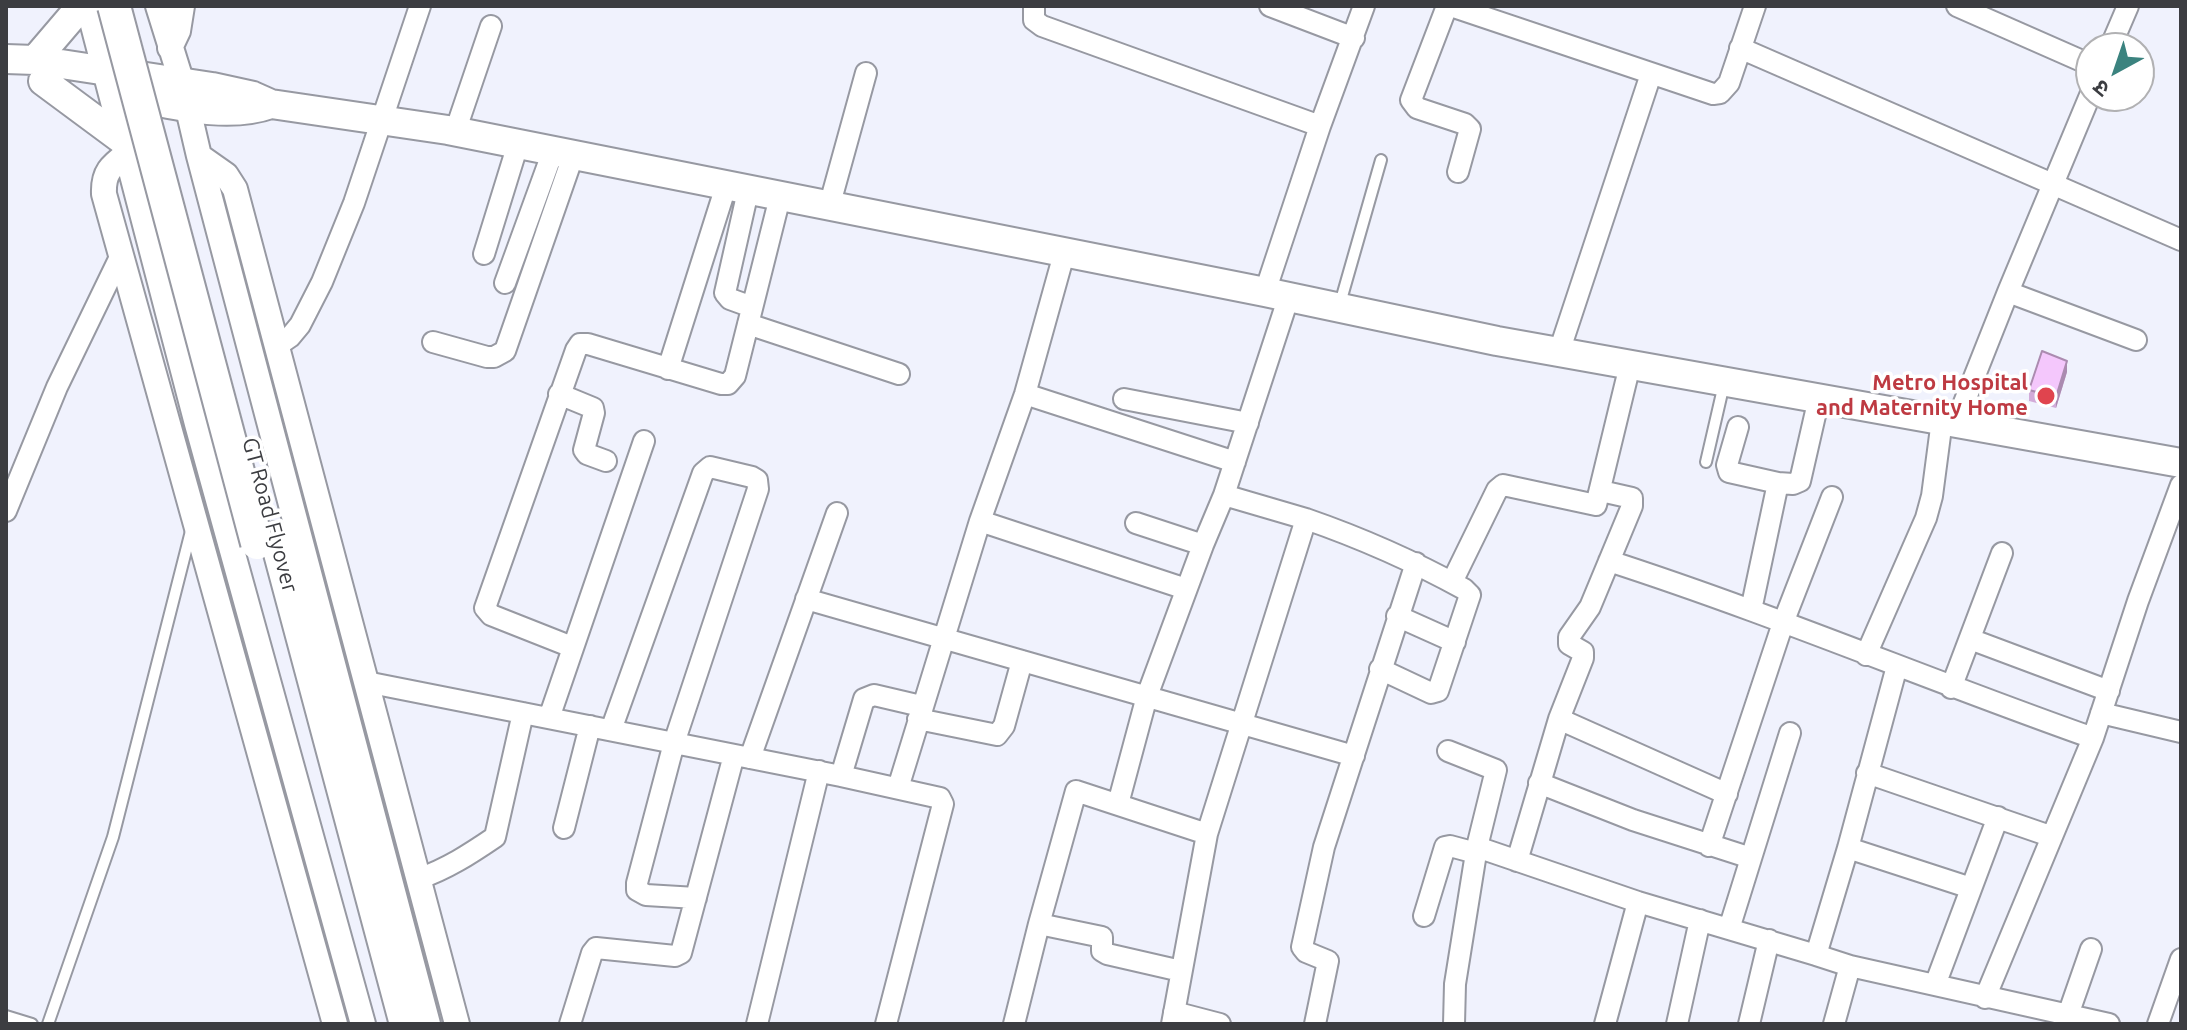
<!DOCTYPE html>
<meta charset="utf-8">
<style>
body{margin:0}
#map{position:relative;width:2187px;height:1030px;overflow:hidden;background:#f0f2fd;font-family:Ubuntu,"Noto Sans Devanagari",sans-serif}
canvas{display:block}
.frame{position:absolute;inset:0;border:8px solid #3c3d41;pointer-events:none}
.north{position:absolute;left:2075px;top:32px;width:80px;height:80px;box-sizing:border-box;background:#fff;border:2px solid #b1b1b3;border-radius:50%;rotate:220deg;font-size:22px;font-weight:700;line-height:32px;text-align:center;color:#3c3d41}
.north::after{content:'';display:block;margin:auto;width:28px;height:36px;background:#3b837f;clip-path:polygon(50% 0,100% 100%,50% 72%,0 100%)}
</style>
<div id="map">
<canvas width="2187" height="1030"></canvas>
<div class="frame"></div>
<div class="north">उ</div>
</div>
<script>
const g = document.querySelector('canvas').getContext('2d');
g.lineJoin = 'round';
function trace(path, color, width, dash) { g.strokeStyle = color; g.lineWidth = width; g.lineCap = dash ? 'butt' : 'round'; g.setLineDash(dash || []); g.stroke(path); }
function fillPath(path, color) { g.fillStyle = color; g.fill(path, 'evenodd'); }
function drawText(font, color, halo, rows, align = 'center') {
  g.font = font + ' Ubuntu,sans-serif'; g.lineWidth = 7; g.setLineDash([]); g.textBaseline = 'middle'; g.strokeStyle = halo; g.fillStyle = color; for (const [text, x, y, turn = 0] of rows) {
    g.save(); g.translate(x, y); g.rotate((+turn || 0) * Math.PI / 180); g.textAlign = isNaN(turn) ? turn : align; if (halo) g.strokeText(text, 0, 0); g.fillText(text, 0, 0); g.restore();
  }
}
const service = new Path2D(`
 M1339,307L1381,160
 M1706,462L1724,384
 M6,1016L32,1024
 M48,1024L113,837L191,531`);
const minor = new Path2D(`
 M1034,6V20L1042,26L1320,126
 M1270,6L1354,38
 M1447,6L1411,100L1417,108L1465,124L1470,129L1458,172
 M1451,6L1713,94L1720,93L1729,83L1755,6
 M1957,6L2091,65
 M1740,48L2181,240
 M2110,48L2128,6
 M455,132L491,26
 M748,191L725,293L730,299L752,307
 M829,207L866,73
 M484,254L518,144
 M505,283L553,151
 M1265,292L1320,126L1364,6
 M2008,292L2136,340
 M748,324L899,374
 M433,342L487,357H494L505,351L573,156
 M277,346L290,337L300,325L322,282L354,203L420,6
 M1559,352L1651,74
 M668,369L726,186
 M559,394L593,408L594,413L584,450L587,454L606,461
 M1025,394L1235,462
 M1124,399L1248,423
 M1956,423L2008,292L2091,93
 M1738,427L1727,465L1729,472L1778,483
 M6,511L57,387L120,257
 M1306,519C1361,538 1413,561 1464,589L1470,595L1438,691L1431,693L1380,669
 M980,521L1186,589
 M1136,523L1203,545
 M1609,561C1773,614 1931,681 2093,738
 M1452,582L1497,490L1503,485L1596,505L1630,365
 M806,599L1354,756
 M1751,610L1778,483L1793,484L1800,481L1819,398
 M1397,616L1455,642
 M1970,639L2109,691
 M572,647L491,615L485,608L576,350L580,344H588L721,384H728L735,376L780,197
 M1866,655L1926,518L1932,496L1942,420
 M366,682L841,776L940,798L943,804L886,1024
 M1951,688L2002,553
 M2101,713L2181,732
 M549,718L644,441
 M918,719L997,735L1004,726L1022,661
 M1559,719L1727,794
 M611,730L703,473L710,467L752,477L757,480L758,489L674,743L637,883V890L646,895L696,898
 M1448,751L1496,770L1477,847L1455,984L1454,1024
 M750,758L837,513
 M1867,773L2050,836
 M841,776L864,699L874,695L921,706
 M1539,783L1633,820L1751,858
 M898,788L980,521L1025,394L1064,254
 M1118,804L1147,696L1203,545L1224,495
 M564,828L590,726
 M1709,846L1783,623L1832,497
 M1477,847L1638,902L1816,955
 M1848,848L1971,888
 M1517,861L1559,719L1583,658V652L1569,644V637L1590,607L1632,506V498L1601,491
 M418,879C447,869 470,854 495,837L523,713
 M1424,916L1445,847L1450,846L1476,853
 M1039,924L1102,937V951L1107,954L1181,971
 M1729,929L1790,733
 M1850,966L2109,1024
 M1935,985L1998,817
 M1985,998L2093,738L2138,601L2181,485
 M1174,1012L1220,1024
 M2068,1015L2091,949
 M570,1024L592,953L596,948L675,956L681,953L734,755
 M757,1024L819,771
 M1014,1024L1039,924L1076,791L1207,834
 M1172,1024L1207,834L1306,519L1224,495L1288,299
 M1315,1024L1328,961L1306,952L1302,947L1324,847L1416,563
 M1605,1024L1638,902
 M1677,1024L1700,920
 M1749,1024L1769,940
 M1834,1024L1850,966L1816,955L1848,848L1897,666
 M2158,1024L2181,959`);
const tertiary = new Path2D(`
 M88,6L197,424L363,1024
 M158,6L182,83L199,156L428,1024
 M170,48L178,31L182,6
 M128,153C111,166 103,172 104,194L335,1024
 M199,156L226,175L235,189L457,1024`);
const secondary = new Path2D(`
 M6,59L35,60L212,87L253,96L271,104L448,130L1265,292L1497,341L2181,463
 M35,60L76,12
 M43,81L124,141
 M119,94C166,102 223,121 271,104`);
const trunk = new Path2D(`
 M276,538L406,1024`);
trace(service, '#9799a2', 14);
trace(minor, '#9799a2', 24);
trace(tertiary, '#9799a2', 28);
trace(secondary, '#9799a2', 32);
trace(trunk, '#9799a2', 36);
trace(service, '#fff', 10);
trace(minor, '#fff', 20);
trace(tertiary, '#fff', 24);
trace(secondary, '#fff', 28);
trace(trunk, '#fff', 32);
const trunkBridge = new Path2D(`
 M114,6L257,543`);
trace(trunkBridge, '#9799a2', 36, []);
trace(trunkBridge, '#fff', 32);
fillPath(new Path2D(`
 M2067,372L2056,408L2029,401V390Z`), '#d2abd9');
fillPath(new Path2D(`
 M2067,361V372L2056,408V397Z`), '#ab8bb0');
const building = new Path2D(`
 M2042,351L2067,361L2056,397L2029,390Z`);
fillPath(building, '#f4c7fc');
trace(building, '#ab8bb0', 2);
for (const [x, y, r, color] of [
 [2046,396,10,"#e0444e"]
]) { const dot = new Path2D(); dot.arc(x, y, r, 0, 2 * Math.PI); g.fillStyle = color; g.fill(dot); trace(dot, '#fff', 3); }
drawText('bold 22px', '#be3a42', '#fff', [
 ["Metro Hospital",2028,383],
 ["and Maternity Home",2028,408]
], 'right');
drawText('22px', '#3c3d41', '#fff', [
 ["GT Road Flyover",270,515,75]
]);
</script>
